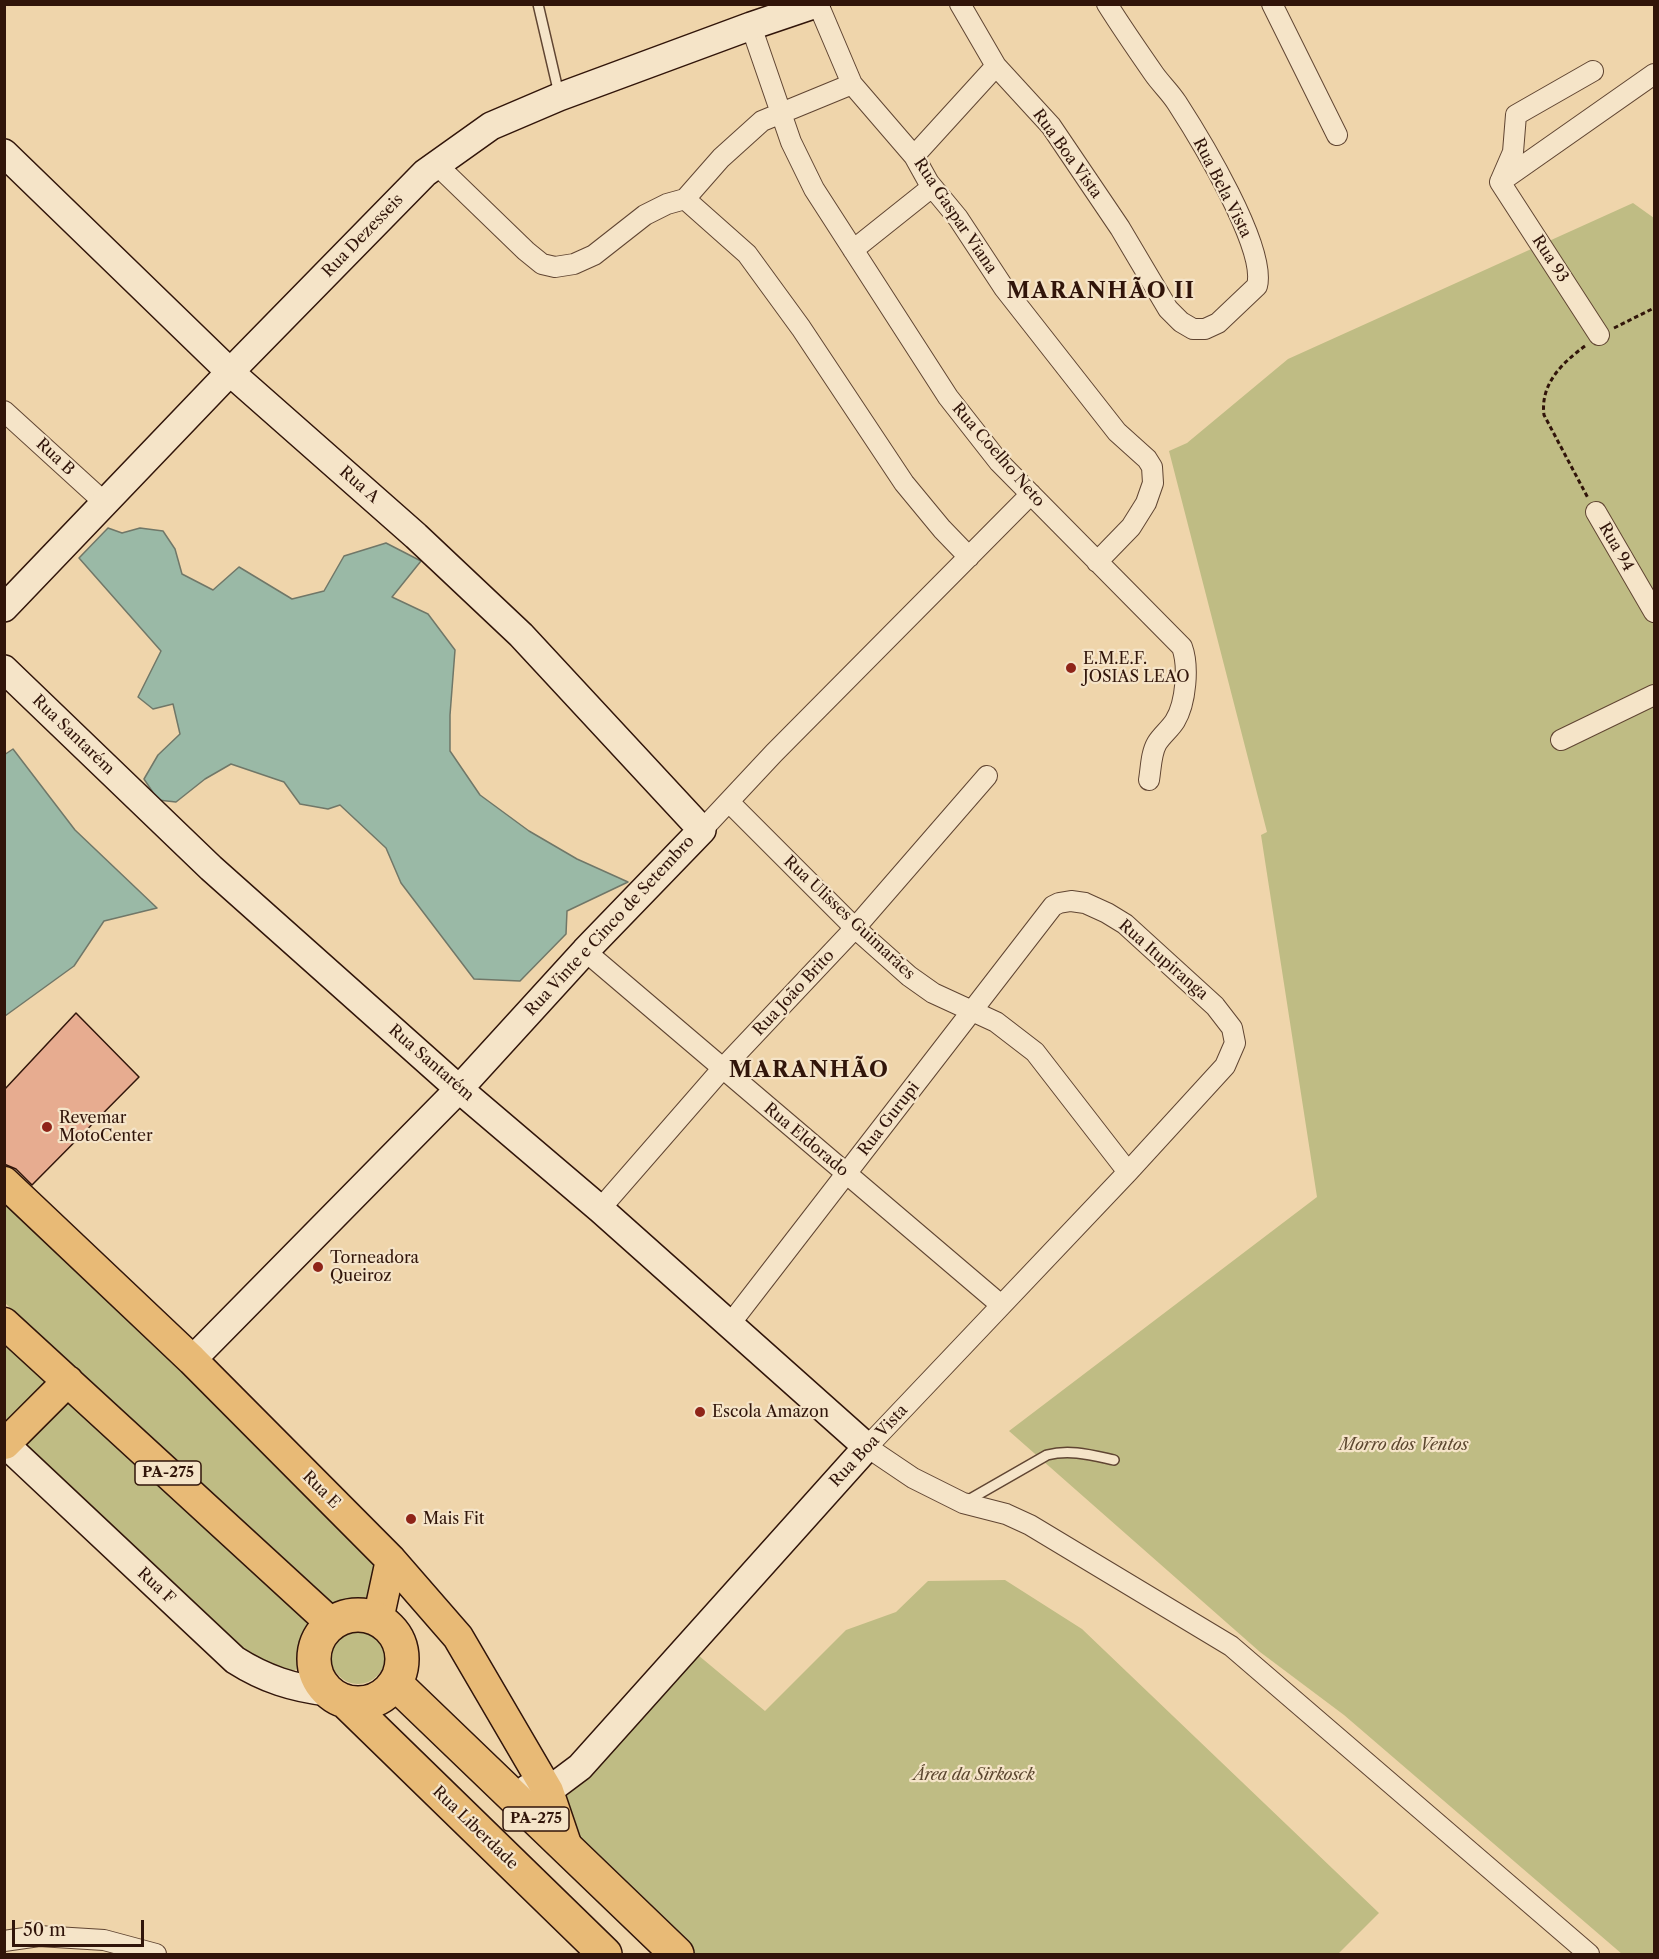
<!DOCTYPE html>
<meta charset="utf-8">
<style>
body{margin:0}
#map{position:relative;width:1659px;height:1959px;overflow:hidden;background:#efd5ab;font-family:"Libre Caslon Text",serif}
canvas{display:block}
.frame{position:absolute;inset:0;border:6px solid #31150a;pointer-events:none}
.scale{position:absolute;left:12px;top:1920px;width:132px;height:27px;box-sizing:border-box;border:3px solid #31150a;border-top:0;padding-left:8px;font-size:18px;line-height:21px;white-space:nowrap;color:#31150a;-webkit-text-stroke:4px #f5e4c8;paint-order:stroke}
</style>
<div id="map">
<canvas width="1659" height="1959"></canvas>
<div class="frame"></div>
<div class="scale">50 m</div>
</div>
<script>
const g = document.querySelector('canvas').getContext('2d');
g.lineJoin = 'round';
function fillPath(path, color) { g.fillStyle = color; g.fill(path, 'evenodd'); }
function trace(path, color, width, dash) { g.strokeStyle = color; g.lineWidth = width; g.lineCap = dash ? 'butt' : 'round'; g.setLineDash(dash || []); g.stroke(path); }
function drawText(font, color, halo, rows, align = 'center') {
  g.font = font + ' "Libre Caslon Text",serif'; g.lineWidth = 4.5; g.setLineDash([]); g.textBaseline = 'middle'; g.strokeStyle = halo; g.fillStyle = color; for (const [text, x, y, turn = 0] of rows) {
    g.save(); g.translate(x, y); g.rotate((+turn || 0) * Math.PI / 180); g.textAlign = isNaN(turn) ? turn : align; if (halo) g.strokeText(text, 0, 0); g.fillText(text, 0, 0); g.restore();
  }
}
fillPath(new Path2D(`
 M1633,203L1654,218V1954H1622L1344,1715L1260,1652L1009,1431L1317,1197L1261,835L1267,832L1169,451L1187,443L1288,359Z
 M4,1201L381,1562L374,1592L360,1615L345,1617L332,1624L5,1303Z
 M4,1328L313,1622L312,1666L290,1671L243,1653L5,1426Z
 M1005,1580L1082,1629L1379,1913L1338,1954H678L540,1823L692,1650L765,1711L846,1630L896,1612L928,1581Z
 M331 1657a27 27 0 1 1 54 0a27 27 0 1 1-54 0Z`), '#bfbc84');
const water = new Path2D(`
 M108,528L122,533L140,528L163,531L175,549L182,574L213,590L239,567L292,599L324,591L344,556L386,543L421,561L392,597L428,614L455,650L450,715V751L480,795L529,831L577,859L628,882L567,911L566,934L520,981L474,979L401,883L386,848L340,805L328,809L300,804L284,782L231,764L205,779L176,802L158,800L144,779L158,755L180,734L173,704L153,709L138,697L161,651L79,558Z
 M13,749L75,830L157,908L104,921L74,966L5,1016L4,755Z`);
fillPath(water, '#9ab9a6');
trace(water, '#707768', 1.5);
const building = new Path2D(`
 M76,1013L139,1077L32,1185L16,1169L4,1164V1090Z`);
fillPath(building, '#e7ac90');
trace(building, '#31150a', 1.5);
const lane = new Path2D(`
 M538,4L559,94
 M965,1502L1047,1455C1070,1449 1091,1455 1114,1460`);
const street = new Path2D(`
 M818,4L852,84L914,156L929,183L958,218L1004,288L1117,432L1147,459L1152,467L1153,483L1146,503L1131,527L1097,562
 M960,4L996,66L1051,126L1120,228L1168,309L1181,322L1193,329H1205L1218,323L1257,286C1267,248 1199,137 1177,103C1170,92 1161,84 1154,74C1138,51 1122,28 1107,4
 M1272,4L1337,135
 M751,26L791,142L814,189L948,397L999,462L1182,647C1189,666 1186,703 1175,721C1170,729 1162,735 1157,743C1151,753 1151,768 1149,780
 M914,156L996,66
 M436,164L526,251L542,264L555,267L574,264L594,255L645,215L667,204L685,199L721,158L762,121L852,84
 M1500,182L1654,74
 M1500,182L1599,335
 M1500,182L1513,152L1516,115L1593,71
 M685,199L747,254L801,328L904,483L942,529L969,557
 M853,250L932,187
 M4,411L105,503
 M1596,512L1654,612
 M1561,740L1654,695
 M729,802L855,928L909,976L933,993L996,1022L1035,1052L1128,1172
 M702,830L774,753L1031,494
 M585,951L1001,1305
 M600,1209L722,1069L855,928L987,776
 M730,1324L1053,906L1059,903L1071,901L1085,903L1107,913L1125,924L1215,1006L1232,1028L1235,1043L1225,1066L1128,1172L867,1447L913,1478L963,1503L1006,1514L1030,1525L1231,1646L1589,1954
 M4,1941L39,1936L104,1940L156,1954`);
const secondary = new Path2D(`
 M4,153L230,372L416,536L521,635L702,830L585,951L459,1089L192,1360
 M4,608L230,372L425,173L491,126L559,97L751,26L816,4
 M4,669L211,868L459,1089L600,1209L867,1447L580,1767L548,1791L528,1788
 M4,1443L235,1660C265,1679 293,1688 328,1692`);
const primary = new Path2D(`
 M4,1182L192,1360L391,1560L458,1637L548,1791L568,1850
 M4,1323L332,1624
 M5,1444L68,1381
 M378,1620L391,1560`);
const highway = new Path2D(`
 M314 1659a44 44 0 1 1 88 0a44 44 0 1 1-88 0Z
 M395,1683L677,1954
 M345,1701L605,1954`);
trace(lane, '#604532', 12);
trace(street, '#604532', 22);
trace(secondary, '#31150a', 30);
trace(primary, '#31150a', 33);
trace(highway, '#31150a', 36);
trace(new Path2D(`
 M1614,328L1654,308
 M1585,346C1562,363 1540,384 1544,415L1588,498`), '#31150a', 3, [4.5, 3]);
trace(lane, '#f5e4c8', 9);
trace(street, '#f5e4c8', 20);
trace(secondary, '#f5e4c8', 27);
trace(primary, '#e8ba76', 30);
trace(highway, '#e8ba76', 33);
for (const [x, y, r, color] of [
 [1071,668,6,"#8f2418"],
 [47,1127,6,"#8f2418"],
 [318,1267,6,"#8f2418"],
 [700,1412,6,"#8f2418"],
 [411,1519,6,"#8f2418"]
]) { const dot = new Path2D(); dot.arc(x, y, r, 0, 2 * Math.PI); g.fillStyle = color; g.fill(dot); trace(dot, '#f5e4c8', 2); }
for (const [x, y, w] of [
 [168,1473,66],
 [536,1819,66]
]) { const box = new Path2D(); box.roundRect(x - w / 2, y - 12, w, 24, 4.5); g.fillStyle = '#f5e4c8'; g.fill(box); trace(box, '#31150a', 1.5); }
drawText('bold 15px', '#31150a', null, [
 ["PA-275",168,1473],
 ["PA-275",536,1819]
]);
drawText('16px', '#31150a', '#f5e4c8', [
 ["Rua Boa Vista",1067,154,54],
 ["Rua Bela Vista",1222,188,63],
 ["Rua Gaspar Viana",955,216,56],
 ["Rua Dezesseis",363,236,-46],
 ["Rua 93",1550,259,57],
 ["Rua Coelho Neto",998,455,49],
 ["Rua B",55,457,43],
 ["Rua A",359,485,41],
 ["Rua 94",1616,547,60],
 ["Rua Santarém",73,735,44],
 ["Rua Ulisses Guimarães",849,918,43],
 ["Rua Vinte e Cinco de Setembro",610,926,-47],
 ["Rua Itupiranga",1163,960,41],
 ["Rua João Brito",794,993,-47],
 ["Rua Santarém",431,1063,41],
 ["Rua Gurupi",889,1119,-52],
 ["Rua Eldorado",806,1140,40],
 ["Rua Boa Vista",869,1446,-47],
 ["Rua E",321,1490,45],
 ["Rua F",156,1586,43],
 ["Rua Liberdade",475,1828,44]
]);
drawText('16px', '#31150a', '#f5e4c8', [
 ["E.M.E.F.",1083,659],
 ["JOSIAS LEAO",1083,677],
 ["Revemar",59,1118],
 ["MotoCenter",59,1136],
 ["Torneadora",330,1258],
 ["Queiroz",330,1276],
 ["Escola Amazon",712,1412],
 ["Mais Fit",423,1519]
], 'left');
drawText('italic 16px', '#5c472f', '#f5e4c8', [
 ["Morro dos Ventos",1404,1445],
 ["Área da Sirkosck",974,1775]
]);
g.letterSpacing = '1.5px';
drawText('bold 22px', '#31150a', '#f5e4c8', [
 ["MARANHÃO II",1101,292],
 ["MARANHÃO",809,1071]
]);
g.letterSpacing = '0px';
</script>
